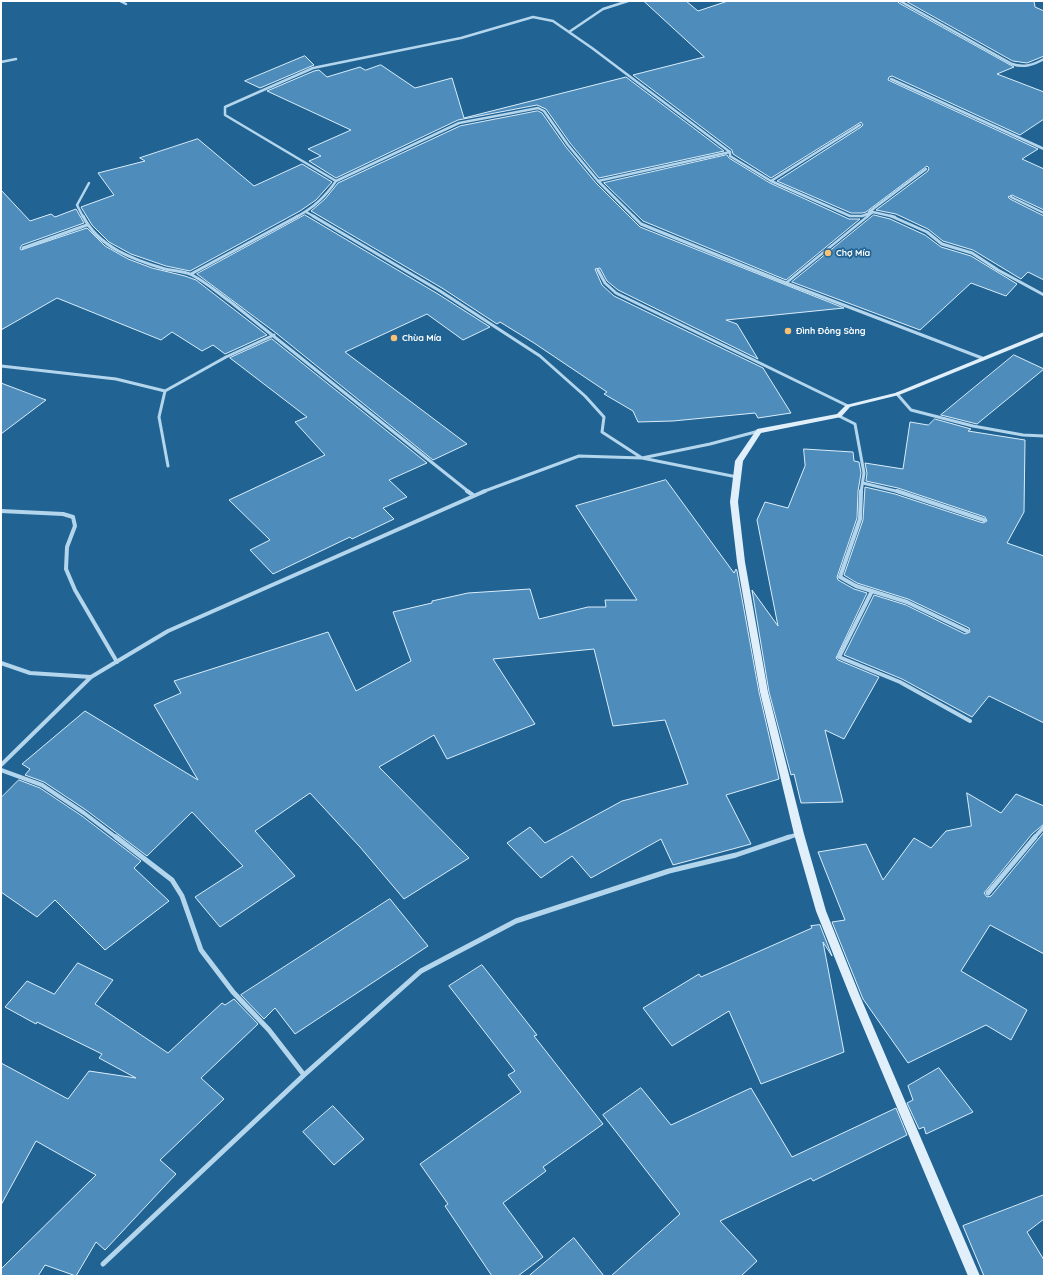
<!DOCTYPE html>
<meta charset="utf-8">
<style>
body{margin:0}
#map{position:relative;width:1045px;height:1277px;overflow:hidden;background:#216393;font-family:Quicksand,sans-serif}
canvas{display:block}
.frame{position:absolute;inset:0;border:2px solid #fff;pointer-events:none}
</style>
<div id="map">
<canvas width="1045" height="1277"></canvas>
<div class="frame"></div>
</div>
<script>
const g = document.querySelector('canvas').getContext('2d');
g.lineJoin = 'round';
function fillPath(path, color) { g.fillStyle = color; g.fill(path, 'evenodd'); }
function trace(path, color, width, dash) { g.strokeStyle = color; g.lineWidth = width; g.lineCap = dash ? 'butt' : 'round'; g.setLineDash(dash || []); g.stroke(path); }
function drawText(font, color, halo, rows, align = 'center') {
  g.font = font + ' Quicksand,sans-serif'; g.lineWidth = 3.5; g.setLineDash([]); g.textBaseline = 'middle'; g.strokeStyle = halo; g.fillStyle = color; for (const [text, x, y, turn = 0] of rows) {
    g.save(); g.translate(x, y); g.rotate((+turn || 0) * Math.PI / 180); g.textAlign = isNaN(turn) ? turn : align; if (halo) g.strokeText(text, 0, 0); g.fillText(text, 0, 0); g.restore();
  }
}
const building = new Path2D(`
 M644,1H686L698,11L728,1H897L899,3L1014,67L997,74L1044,92V119L1020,135L892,76L889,77L888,80L1038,149L1022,159L1044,169V210L1012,195L1008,197L1010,199L1044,216V280L1028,272L1021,279L973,250L943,241L928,229L896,214L876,210L928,171L929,168L927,166L866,212L862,213H851L777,181L861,127L863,125L861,122L771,178L733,154L732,150L633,75L704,57Z
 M906,1H1034L1035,7L1044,11V56L1027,63L1013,61Z
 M305,56L314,65L260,88L245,81Z
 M381,65L415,88L452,78L464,118L626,77L724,151L599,178L570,143L546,109L537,105L458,120L336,178L309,161L321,156L308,149L351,130L267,91L314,71L319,70L327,77L360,67L365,70Z
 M538,111L542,113L566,147L596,183L640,227L844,308L726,320L737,324L758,359L618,290L607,281L600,268L595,269L602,285L614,296L763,368L791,413L758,418L755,413L673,421L638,422L633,411L604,394L607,392L534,343L500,322L497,324L442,288L311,211L325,199L338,183L460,126Z
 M198,139L254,186L302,164L332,182L316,200L300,211L190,271L166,266L131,254L109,242L92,225L81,207L114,195L98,173L145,161L140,158Z
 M727,155L729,158L770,183L849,219H860L786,280L643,221L604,183Z
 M1,190L30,221L51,214L55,217L76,209L84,223L22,245L20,248L21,250L87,228L105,246L128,259L152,268L185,276L196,280L267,335L225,354L213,345L202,351L172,332L161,340L57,298L1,330Z
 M305,215L438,294L490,327L463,340L427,314L345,352L467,444L433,460L276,333L197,274Z
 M874,215L890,219L925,235L941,247L971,256L1017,284L1006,296L971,283L920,330L792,282Z
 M272,339L427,463L389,480L407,497L383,508L394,519L352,539L350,537L273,574L250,550L270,540L229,500L325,455L295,422L307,417L230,358Z
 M1014,355L1044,369L977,424L941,415Z
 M1,383L46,400L1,434Z
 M935,419L971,429L968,431L1025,440L1024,512L1007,543L1044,556V723L989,696L972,717L902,679L844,655L874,595L906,605L965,634L970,632L969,628L908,599L857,583L844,575L863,520L865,487L895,494L983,523L987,521L985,517L898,488L866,481L867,473L865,463L903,469L910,422L928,425Z
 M804,449L853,452L854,461L859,462L861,473L858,491L857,518L837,577L838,580L854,589L867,593L836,658L838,660L879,677L844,739L825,730L843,802L801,803L794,774L791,775L769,692L752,590L778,626L757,520L765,502L788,508L805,466Z
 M666,480L734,573L736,569L737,571L759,692L779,779L726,795L751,844L673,865L661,839L591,878L572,856L541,878L507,843L530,827L545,843L622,801L688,784L665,720L613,726L594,649L493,659L535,724L447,759L434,735L379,767L469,858L404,899L360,847L310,793L255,831L295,876L220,927L195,897L243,866L192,812L147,856L86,810L44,782L25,775L30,769L22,764L85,711L198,780L154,705L181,693L174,681L328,632L356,691L411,661L393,612L432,603V601L468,593L530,589L539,619L588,607H606L605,600H637L576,506Z
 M19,780L40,788L82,816L141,861L134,868L169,901L105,950L55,900L37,917L1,892V798Z
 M967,793L1001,813L1016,794L1044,806V824L1032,834L984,893L987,897L991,896L1044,832V954L990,925L961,971L1027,1010L1011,1040L986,1025L908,1063L863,999L832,922L845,920L818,852L866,844L883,880L914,838L931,848L946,831L971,826Z
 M390,899L428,946L295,1034L275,1008L264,1019L241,995Z
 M820,925L832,956L823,942L844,1052L761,1084L729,1011L672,1046L643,1008L699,974L701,977L812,928L811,926Z
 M78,963L113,980L95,1004L168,1053L222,1003L225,1005L234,999L258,1024L201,1078L224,1099L160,1160L176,1174L105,1250L96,1242L76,1276L45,1265L38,1276H1V1269L96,1175L36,1141L1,1205V1063L68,1099L89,1071L136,1078L99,1058L102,1054L37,1022L36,1024L5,1007L27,981L54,994Z
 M482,965L537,1035L534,1036L603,1124L543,1167L546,1171L503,1203L543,1257L518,1276H492L445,1206L448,1204L420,1164L521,1092L508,1075L515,1071L449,986Z
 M939,1068L973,1112L926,1134L924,1127L919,1129L907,1103L913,1100L908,1086Z
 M641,1088L671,1125L751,1088L792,1157L896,1108L907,1135L813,1181L811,1178L720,1221L757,1261L741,1276H611L680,1214L603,1115Z
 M333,1106L364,1139L334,1165L303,1132Z
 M1044,1195V1219L1027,1232L1044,1260V1276H984L963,1226Z
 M574,1238L604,1276H529Z`);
fillPath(building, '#4e8dbb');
trace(building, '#daedfa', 1);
trace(new Path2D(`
 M867,217L872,213`), '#b4d6ed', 2);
trace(new Path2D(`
 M786,283L868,216`), '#b4d6ed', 2.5);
trace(new Path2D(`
 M120,1L126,4
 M900,1L1012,64C1024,68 1033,65 1044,59
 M569,32L603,9L628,1
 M1,62L16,59
 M891,79L1044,149
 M336,181L225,115V107L313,68L461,38L533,17L553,21L592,48L730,152
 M598,181L634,217
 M771,181L860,125
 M1011,197L1044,213
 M306,212L315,217
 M869,212L926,169
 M83,217L77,205L89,183
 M296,217C312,209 326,196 336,181L459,123L538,108L544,111L568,145L598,181L730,152V156L771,181L850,216H862L873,212L895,217`), '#b4d6ed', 2.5);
trace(new Path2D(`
 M83,216C98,247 134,260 165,269C174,271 184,271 192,275C206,282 219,294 232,303L469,492
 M313,216L440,291L540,356L585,396L604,417L602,432L642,458L737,477
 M633,216L641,224L786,283L982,358
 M891,216L927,232L942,244L972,253L998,270L1044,295
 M23,248L87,225
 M598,270L605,283L616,293L848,406
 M191,274L298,216
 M1,366L116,379L165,391
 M897,394L911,410L973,426L1023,435L1044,436
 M839,416L855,424L864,473L861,492
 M168,466L159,417L165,391L226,357L274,335
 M863,483L900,492
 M482,492L579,456L642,458L710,444L759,431`), '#b4d6ed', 3);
trace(new Path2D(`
 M467,491L473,495
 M861,491L860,519L840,577L856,586L907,602L967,631
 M897,491L984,520
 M1,511L63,514L73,517L75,526L67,547L66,569L75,590L117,662
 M872,591L839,657L900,682L970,721
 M1,663L30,673L91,677
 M1,765L91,677L168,631L485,491
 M1,770L42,785L84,813L117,838
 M786,838L799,834
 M1034,838L1044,827`), '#b4d6ed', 4);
trace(new Path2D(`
 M116,837L172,880L182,896L201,950L233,992L269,1030L304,1075
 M988,893L1035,837
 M103,1264L304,1075L421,971L516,921L669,871L736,855L789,837`), '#b4d6ed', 5);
fillPath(new Path2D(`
 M1044,332V336L899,395L850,407L841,417L761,433L743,461L738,502L745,562L768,692L804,834L826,911L860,996L980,1276H968L850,996L816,911L794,834L760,692L737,562L730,502L735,461L757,429L837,414L846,405L895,393Z`), '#e0effa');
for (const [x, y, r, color] of [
 [828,253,4,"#fac176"],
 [788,331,4,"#fac176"],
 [394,338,4,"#fac176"]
]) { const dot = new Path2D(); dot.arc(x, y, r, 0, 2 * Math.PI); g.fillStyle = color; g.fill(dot); trace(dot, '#216393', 1.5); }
drawText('bold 9px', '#fff', '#216393', [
 ["Chợ Mía",836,253],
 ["Đình Đông Sàng",796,331],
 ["Chùa Mía",402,338]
], 'left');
</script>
